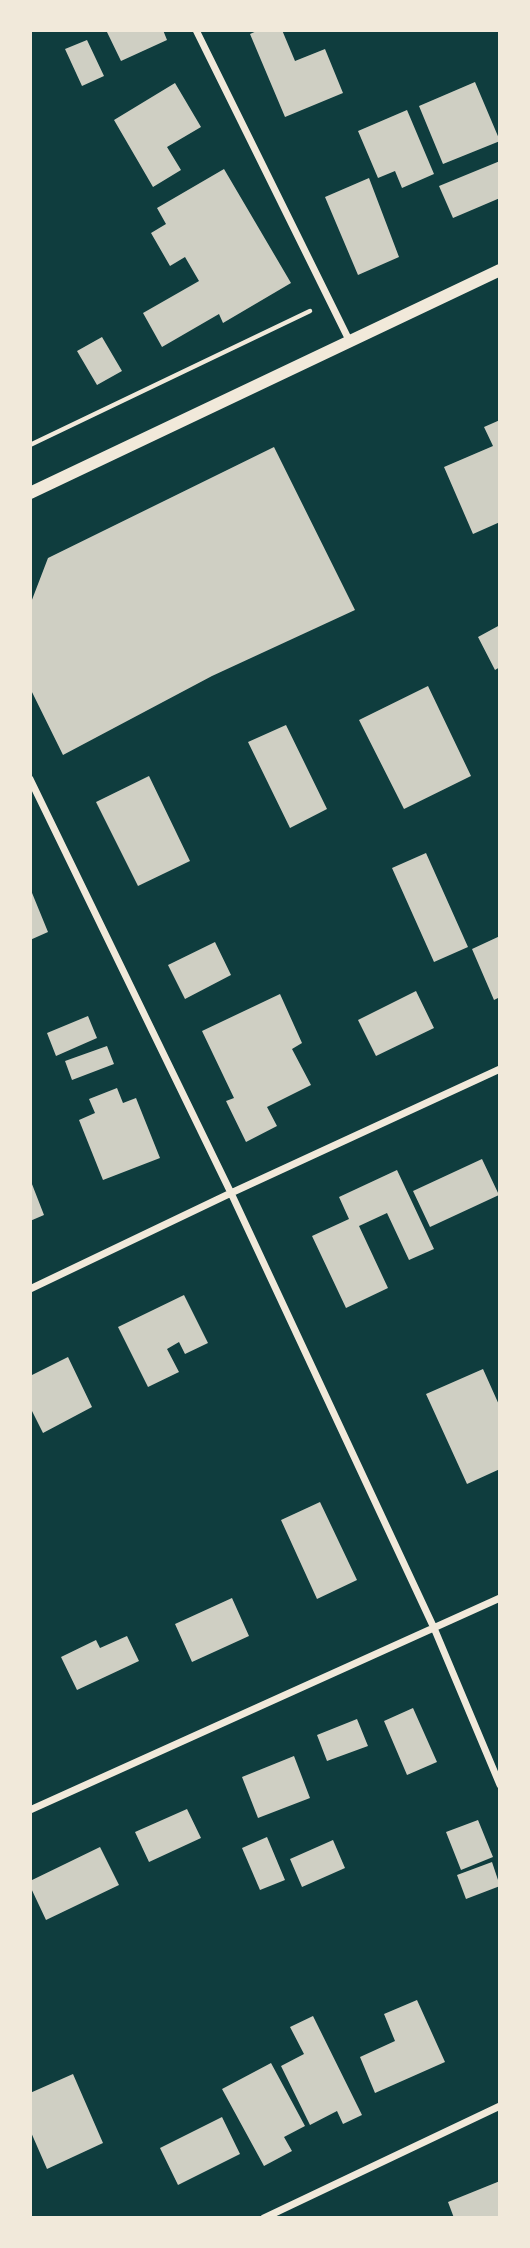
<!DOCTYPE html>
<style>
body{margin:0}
#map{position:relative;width:530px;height:2248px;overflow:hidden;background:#0f3d3e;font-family:Overpass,sans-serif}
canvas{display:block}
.frame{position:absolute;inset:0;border:32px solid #f1e9da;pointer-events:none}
</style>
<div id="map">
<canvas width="530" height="2248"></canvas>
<div class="frame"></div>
</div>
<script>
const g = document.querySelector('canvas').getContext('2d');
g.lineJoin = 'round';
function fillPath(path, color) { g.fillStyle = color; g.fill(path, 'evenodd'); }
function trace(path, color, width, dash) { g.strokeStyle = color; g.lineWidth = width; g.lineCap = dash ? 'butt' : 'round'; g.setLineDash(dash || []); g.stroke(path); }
fillPath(new Path2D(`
 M106,30H163L167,40L121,61Z
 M259,30H282L295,61L325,49L343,93L285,117L250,34Z
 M87,40L104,76L82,86L65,49Z
 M475,82L500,141L443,164L419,106Z
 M175,83L201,127L167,147L181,170L153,187L114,120Z
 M407,110L434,174L402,188L395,171L378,178L358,131Z
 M500,161V198L453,218L439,186Z
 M224,169L291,283L223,323L219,314L162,347L143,313L199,281L185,257L170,266L151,233L166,224L157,208Z
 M369,178L399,257L358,275L325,197Z
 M102,337L122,371L97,385L77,351Z
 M500,420V522L473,534L444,467L493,446L484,427Z
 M274,447L355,610L212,676L63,755L30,688V605L48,558Z
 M500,625V667L495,670L478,637Z
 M428,686L471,776L404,809L359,720Z
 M286,725L327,809L290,828L248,742Z
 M149,776L190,861L138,886L96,802Z
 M426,853L468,947L434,962L392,868Z
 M30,888L48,932L30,940Z
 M500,936V997L494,1000L472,949Z
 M215,942L231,975L185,999L168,965Z
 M416,991L434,1028L376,1056L358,1020Z
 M280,994L302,1043L292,1049L311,1085L267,1107L277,1126L246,1142L226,1101L234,1098L202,1031Z
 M88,1016L97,1038L56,1056L47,1033Z
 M107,1046L114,1064L72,1080L65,1061Z
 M117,1088L123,1103L136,1098L160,1158L103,1180L79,1120L95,1113L89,1099Z
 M482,1159L499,1195L430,1227L413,1191Z
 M397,1170L434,1249L409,1260L387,1213L359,1226L388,1288L346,1308L312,1236L349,1219L339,1197Z
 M30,1179L44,1215L30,1221Z
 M184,1295L208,1343L185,1354L179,1342L167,1349L179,1372L148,1387L118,1327Z
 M68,1357L92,1407L43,1433L30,1407V1376Z
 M483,1369L500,1407V1469L467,1484L426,1394Z
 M320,1502L357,1580L317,1599L281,1520Z
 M232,1598L249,1636L192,1662L175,1624Z
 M127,1636L139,1661L77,1690L61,1657L96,1640L100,1648Z
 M413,1708L437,1762L407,1775L384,1721Z
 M357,1719L368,1746L327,1761L317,1735Z
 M294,1756L310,1798L258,1818L242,1777Z
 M187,1809L201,1838L149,1862L135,1832Z
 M478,1820L493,1857L461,1870L446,1832Z
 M267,1837L285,1880L260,1890L242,1848Z
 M333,1840L345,1868L302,1887L290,1859Z
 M100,1847L119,1885L46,1920L30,1886V1881Z
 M492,1862L500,1886L466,1899L457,1875Z
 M417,2000L445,2062L375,2093L360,2057L395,2041L384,2014Z
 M313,2016L362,2115L343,2124L337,2111L310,2125L281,2066L304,2054L290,2027Z
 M271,2063L305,2126L284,2137L292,2151L264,2166L222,2089Z
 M73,2074L103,2143L47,2169L30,2130V2093Z
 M222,2117L240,2154L178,2185L160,2148Z
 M500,2181V2218H454L448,2202Z`), '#cfcfc3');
trace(new Path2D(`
 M30,445L310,311`), '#f1e9da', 4.5);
trace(new Path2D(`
 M196,30L350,342
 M30,779L231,1193L434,1628L500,1785
 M30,1289L231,1193L500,1069
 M30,1810L500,1598
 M264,2218L500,2106`), '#f1e9da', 7);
trace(new Path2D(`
 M30,493L500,270`), '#f1e9da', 12);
</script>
